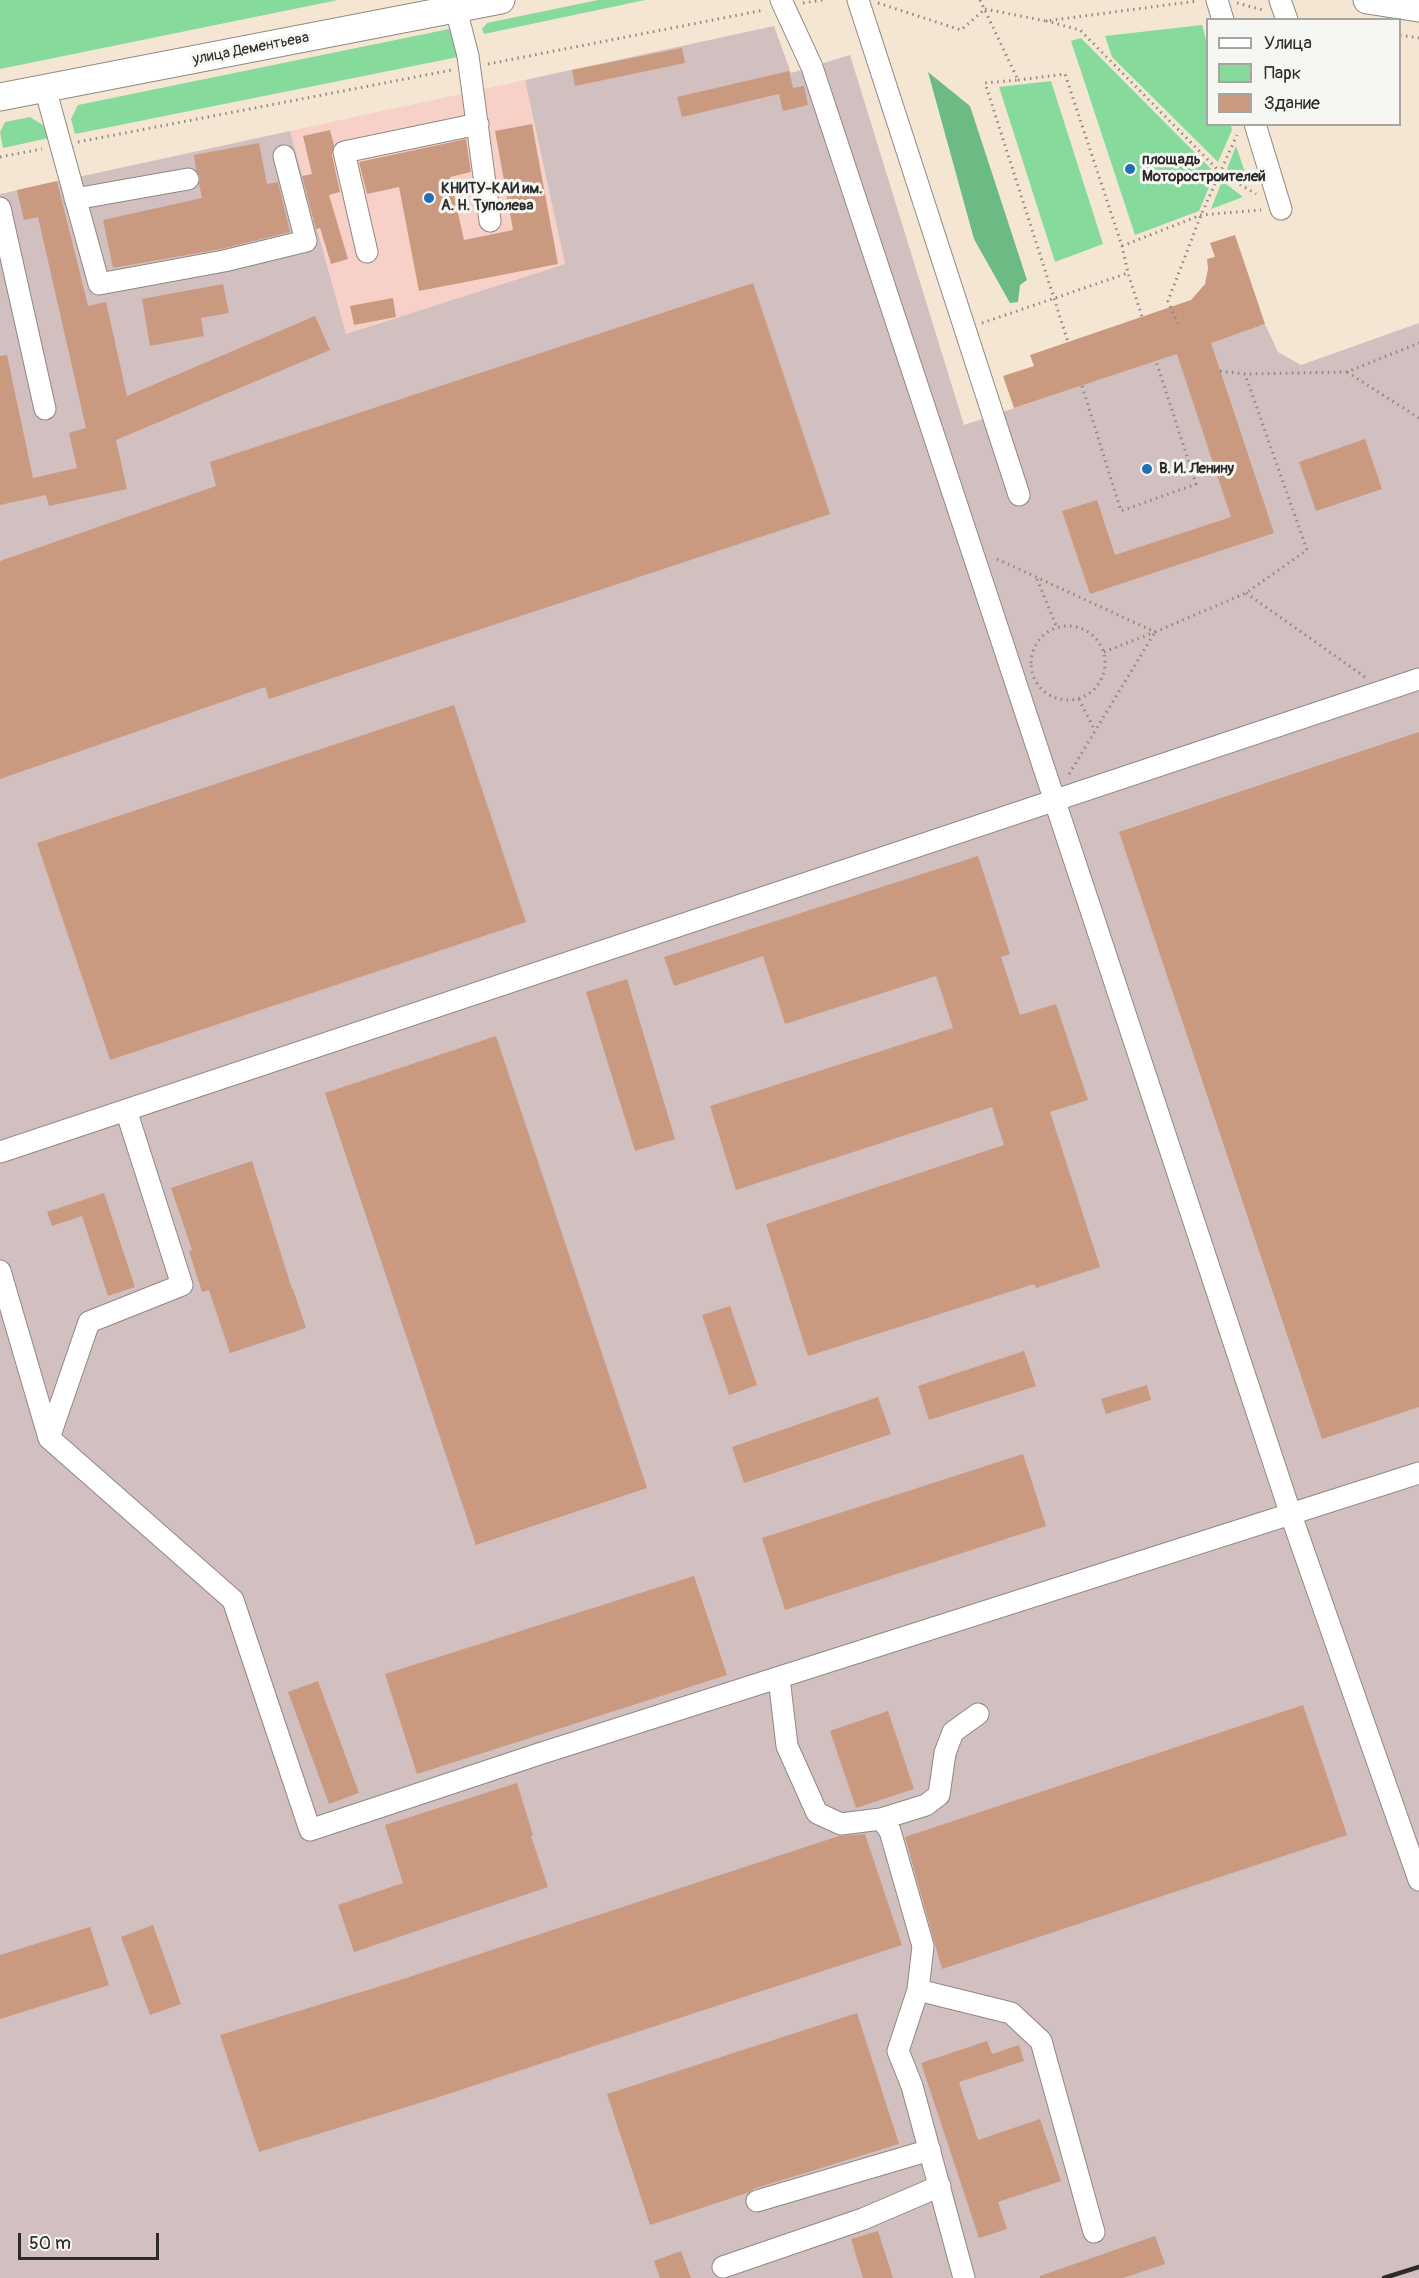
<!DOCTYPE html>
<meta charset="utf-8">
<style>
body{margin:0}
#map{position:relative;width:1419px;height:2278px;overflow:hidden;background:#f5e6d4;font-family:Pangolin,sans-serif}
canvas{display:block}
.legend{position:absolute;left:1206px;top:18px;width:195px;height:108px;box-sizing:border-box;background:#f6f6f2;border:2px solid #a5a5a2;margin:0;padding:8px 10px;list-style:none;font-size:18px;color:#2b2b2b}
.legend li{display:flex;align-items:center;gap:12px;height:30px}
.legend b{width:30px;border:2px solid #a5a5a2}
.scale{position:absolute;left:18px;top:2233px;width:141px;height:27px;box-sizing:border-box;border:3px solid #2b2b2b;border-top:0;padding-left:8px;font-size:18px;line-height:21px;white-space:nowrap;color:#2b2b2b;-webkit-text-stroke:4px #f6f6f2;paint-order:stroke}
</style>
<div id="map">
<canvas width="1419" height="2278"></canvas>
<ul class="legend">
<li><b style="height:8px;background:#fff"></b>Улица</li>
<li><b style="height:16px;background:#85da9c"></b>Парк</li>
<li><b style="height:16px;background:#ca9a80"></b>Здание</li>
</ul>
<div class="scale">50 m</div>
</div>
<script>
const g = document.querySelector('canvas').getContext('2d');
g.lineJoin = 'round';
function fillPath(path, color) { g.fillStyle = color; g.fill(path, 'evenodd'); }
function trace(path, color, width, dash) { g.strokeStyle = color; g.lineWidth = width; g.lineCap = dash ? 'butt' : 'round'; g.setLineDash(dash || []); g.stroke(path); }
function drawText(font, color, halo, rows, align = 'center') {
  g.font = font + ' Pangolin,sans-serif'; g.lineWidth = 6; g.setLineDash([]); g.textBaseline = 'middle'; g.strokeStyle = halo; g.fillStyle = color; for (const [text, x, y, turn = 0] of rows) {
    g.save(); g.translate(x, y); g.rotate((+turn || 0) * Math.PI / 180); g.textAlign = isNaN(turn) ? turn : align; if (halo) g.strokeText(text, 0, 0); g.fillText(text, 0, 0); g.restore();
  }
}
fillPath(new Path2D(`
 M525,80L565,264L346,334L290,131Z`), '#f7d1c7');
fillPath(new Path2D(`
 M774,26L791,73L850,55L964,425L1265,324L1278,352L1301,365L1419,323V2278H0V194L290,131L346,334L565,264L525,80Z`), '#d2bfc0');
fillPath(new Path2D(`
 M0,0H338L0,69Z
 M598,0H645L484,34L482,29L487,23Z
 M1202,25L1207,43L1208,124L1231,125L1232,130L1218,162L1112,57L1105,36Z
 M454,28L463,56L75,134L71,119L78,105Z
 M1081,38L1215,173L1199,211L1135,235L1071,41Z
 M1051,81L1103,244L1055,262L999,87Z
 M30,117L43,125L49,138L3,148L0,132L5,122Z
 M1236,146L1249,184L1227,169Z
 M1222,181L1243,197L1211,209Z`), '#85da9c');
fillPath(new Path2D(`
 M928,72L970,106L1027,280L1020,285L1018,302L1010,303L974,239Z`), '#6cba84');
fillPath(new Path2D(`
 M682,48L685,63L575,86L572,70Z
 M789,71L793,88L804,86L808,105L783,111L779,94L682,117L677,97Z
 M532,124L558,264L419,291L399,187L367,194L359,162L466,139L471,172L450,177L464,240L513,230L495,131Z
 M330,130L334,145L332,155L340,192L329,195L348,259L331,264L320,228L316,229L302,176L312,174L303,136Z
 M259,143L267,184L278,182L290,232L221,249L113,268L103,220L202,198L199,184L200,176L196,170L194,155Z
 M57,181L88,306L106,302L127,396L315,316L330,350L116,440L127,489L49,506L46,495L0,505V356L7,355L33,478L77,468L69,433L86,428L38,217L24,220L17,190Z
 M1235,235L1265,324L1211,343L1274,533L1090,594L1062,511L1097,500L1115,555L1231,517L1177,354L1014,408L1003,376L1034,366L1030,355L1191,300L1205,284L1208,269L1207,259L1215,257L1210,243Z
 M753,283L830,514L269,699L265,687L0,779V561L216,486L210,462Z
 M223,284L229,313L201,318L204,336L150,346L142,299Z
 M393,298L396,317L354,325L350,306Z
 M1365,439L1382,489L1316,511L1299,462Z
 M454,705L526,922L110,1060L37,843Z
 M1419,732V1407L1322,1439L1119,832Z
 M978,856L1010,954L1001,957L1020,1015L1056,1004L1088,1100L1050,1112L1100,1267L1036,1288L1034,1284L808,1356L766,1224L1004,1145L992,1107L736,1190L710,1106L953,1028L936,976L785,1024L763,956L674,986L664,957Z
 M627,979L675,1139L635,1151L586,992Z
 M496,1036L647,1488L476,1545L325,1093Z
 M252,1161L292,1289H293L306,1328L230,1353L209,1290L202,1292L189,1251L192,1250L171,1188Z
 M104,1193L135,1287L108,1296L82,1216L52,1226L47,1212Z
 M730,1306L757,1385L729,1395L702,1315Z
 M1024,1351L1036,1386L929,1420L918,1386Z
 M1147,1385L1151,1400L1106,1414L1101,1399Z
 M878,1397L891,1434L744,1483L732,1447Z
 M1023,1454L1046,1526L785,1610L762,1538Z
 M694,1576L727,1675L417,1774L385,1674Z
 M318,1681L359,1793L329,1804L288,1692Z
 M1303,1705L1347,1835L942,1969L905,1837Z
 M888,1711L914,1789L856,1808L830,1731Z
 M517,1783L533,1835L531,1836L548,1887L354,1952L338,1905L403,1883L385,1825Z
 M865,1834L902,1945L436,2098L259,2152L220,2035L397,1981L839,1836Z
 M153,1925L181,2004L150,2015L121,1937Z
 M90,1927L109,1985L0,2019V1955Z
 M857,2013L899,2144L753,2189L747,2193L650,2225L607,2094Z
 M987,2041L992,2054L1019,2045L1024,2061L959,2082L978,2140L1040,2119L1061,2181L998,2202L1007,2229L979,2238L921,2063Z
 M878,2231L893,2278H863L851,2239Z
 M1155,2236L1165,2264L1123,2278H1040V2276Z
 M681,2251L691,2278H660L654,2261Z`), '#ca9a80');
const minor = new Path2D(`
 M781,0L812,67L1291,1515L1419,1880
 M858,0L1019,495
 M1217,0L1223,20
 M1280,0L1287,20
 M456,9L468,56L490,221
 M45,88L99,284L224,261L306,241L284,156
 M1255,124L1281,209
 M75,199L188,179
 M0,208L45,409
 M367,252L344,152L478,124
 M0,1152L1419,679
 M0,1271L49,1438L233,1600L310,1830L539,1754L1419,1473
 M49,1438L89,1322L182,1285L126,1110
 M779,1678L787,1746L817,1813L841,1824L881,1819L890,1831L923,1946L918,1990L898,2051L912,2086L964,2278
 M881,1819L926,1805L939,1795L945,1753L953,1732L978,1714
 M918,1990L1011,2013L1041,2041L1094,2232
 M757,2201L930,2150
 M723,2267L863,2219L940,2186`);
const major = new Path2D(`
 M1367,0L1419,8
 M0,97L501,0`);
trace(minor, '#908880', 23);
trace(major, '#908880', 29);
trace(new Path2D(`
 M980,0L1018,80L985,83L1068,342
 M803,3L823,0
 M878,3L961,30L985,9
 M1237,3L1263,10
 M985,9L1046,21L1197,1
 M1046,21L1080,30L1221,173L1256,194
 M1400,35L1419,38
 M488,64L764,10
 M1018,80L1065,74L1122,246L1128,273L1142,317
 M78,142L452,70
 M0,157L42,149
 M1122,246L1201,215L1261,210
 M982,323L1128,273
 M1178,324L1168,301L1201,215L1237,135
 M1220,371L1245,374L1347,372L1419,343
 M1347,372L1419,418
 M1082,386L1121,511L1196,484L1156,361
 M997,559L1155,632L1246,593L1307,550L1245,374
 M1037,579L1057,628
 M1246,593L1365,677
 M1031 663a37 37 0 1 1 74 0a37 37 0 1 1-74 0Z
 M1104,652L1155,632
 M1079,699L1095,731
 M1069,774L1155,632`), '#908880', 3, [1.5, 4.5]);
trace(minor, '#fff', 21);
trace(major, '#fff', 27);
trace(new Path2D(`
 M1384,2278L1419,2267`), '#2b2b2b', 4.5);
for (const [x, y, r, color] of [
 [1130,169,6,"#1f6fb2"],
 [429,198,6,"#1f6fb2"],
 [1147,469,6,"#1f6fb2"]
]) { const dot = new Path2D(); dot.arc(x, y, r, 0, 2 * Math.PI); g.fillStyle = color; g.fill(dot); trace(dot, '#f6f6f2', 2); }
drawText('15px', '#2b2b2b', '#f6f6f2', [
 ["улица Дементьева",251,49,-11]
]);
drawText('bold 15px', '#2b2b2b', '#f6f6f2', [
 ["площадь",1142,160],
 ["Моторостроителей",1142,177],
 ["КНИТУ-КАИ им.",441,189],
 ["А. Н. Туполева",441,206],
 ["В. И. Ленину",1159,469]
], 'left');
</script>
